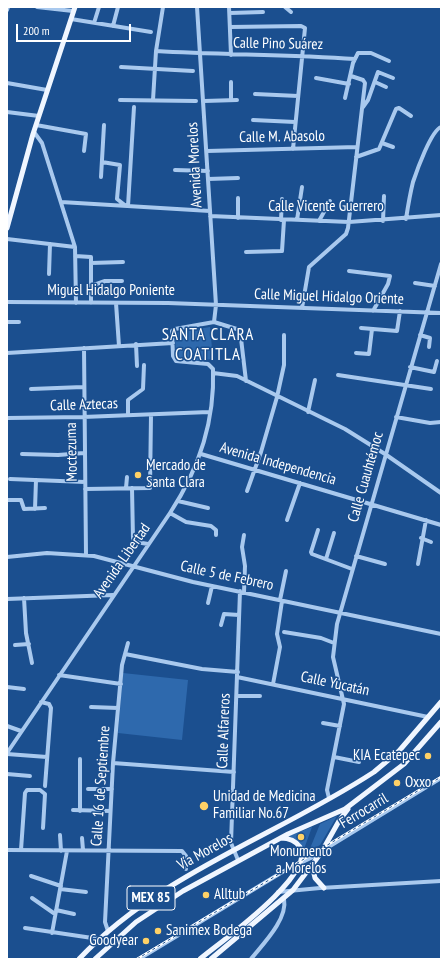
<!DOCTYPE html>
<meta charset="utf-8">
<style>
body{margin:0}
#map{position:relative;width:448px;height:966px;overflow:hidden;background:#1b4f8f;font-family:"PT Sans Narrow",sans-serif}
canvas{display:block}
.frame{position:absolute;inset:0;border:8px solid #fff;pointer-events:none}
.scale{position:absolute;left:16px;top:24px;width:115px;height:18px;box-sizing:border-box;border:2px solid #fff;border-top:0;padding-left:5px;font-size:12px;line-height:14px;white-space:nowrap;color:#fff;-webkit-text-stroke:3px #1b4f8f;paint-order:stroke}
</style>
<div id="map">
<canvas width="448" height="966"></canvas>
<div class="frame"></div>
<div class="scale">200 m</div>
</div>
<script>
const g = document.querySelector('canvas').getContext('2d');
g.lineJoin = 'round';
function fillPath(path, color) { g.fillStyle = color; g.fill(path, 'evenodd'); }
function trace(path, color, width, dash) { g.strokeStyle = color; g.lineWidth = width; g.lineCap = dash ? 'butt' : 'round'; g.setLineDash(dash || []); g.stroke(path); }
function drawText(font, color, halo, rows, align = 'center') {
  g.font = font + ' "PT Sans Narrow",sans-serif'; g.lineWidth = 3; g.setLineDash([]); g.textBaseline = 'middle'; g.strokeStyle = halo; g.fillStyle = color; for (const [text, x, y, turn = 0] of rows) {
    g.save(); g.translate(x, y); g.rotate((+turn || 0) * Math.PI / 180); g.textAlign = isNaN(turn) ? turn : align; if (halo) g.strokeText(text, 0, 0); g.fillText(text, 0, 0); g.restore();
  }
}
fillPath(new Path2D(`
 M210,327L213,359L194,361L176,358L175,333Z
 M123,673L188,680L182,740L118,733Z
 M337,816L320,845L309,851L320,824Z
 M312,827L304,849L299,842L289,836Z`), '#2e69ad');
trace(new Path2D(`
 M37,7L73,11
 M197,7L216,305L214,322
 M229,7L231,55
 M285,7L291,12
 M7,10L8,7
 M230,13L263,12
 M71,19L151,32
 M94,23L99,7
 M113,26L118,7
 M230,27L301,26L305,28L293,149
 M156,51C222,55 288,54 355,59
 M121,67L193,71
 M316,78L349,84
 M231,82V100
 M375,82L386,87
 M7,83L47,90
 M255,94L298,96
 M345,98L353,63L358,53H371L389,61
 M120,100L196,101
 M153,100L156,51L163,7
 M204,101L237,100
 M363,107L368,100L378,72L393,78
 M7,112L39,116
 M253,120L295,122
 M36,125L86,134L84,151
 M34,132L42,143L75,247L76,303
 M382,143L393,147
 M207,151L357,147
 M356,157L379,149L396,109L399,108L411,116
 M102,162L120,165L117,199L126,206
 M175,170L208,171
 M101,177L104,125
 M208,179L238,178
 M238,198V218
 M61,202L210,211
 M128,206L134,107
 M210,216L349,222L441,215
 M406,219C408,206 410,194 413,182C417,170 431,131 441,127
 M281,220L282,199
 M297,220L302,187
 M319,221L330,201
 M383,221L384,196
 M7,239L75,247
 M246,252L282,251L284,220
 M75,256L91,257V303
 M91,263L123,262
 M349,271L390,276L388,284L373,311
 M49,274L50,244
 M415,283L435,286
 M91,286L105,281H122
 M7,302L168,303L441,313
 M116,303L119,346
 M302,308L309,267L346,234L348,228L365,83L363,80L351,76
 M7,322H19
 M214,322L240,330L246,381
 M361,328L397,331L400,311
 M420,335L430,338L429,347
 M136,344L137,366
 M84,348L86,555
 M7,353L173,343
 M356,353L369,354L372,329
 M410,367L434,372L437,361
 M213,373L237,376L345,429L385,454L441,493
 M338,375L431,389
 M31,389L83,387
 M308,412L315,380
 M128,415V400L143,389L144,365
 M396,417L430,423L441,422
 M7,418L83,417L209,412
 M22,454L58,455L84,453
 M201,454L441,525
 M10,479L85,482
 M126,488L127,477
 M132,488L133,539L136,542L148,544
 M85,489L150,488L151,415
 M247,491L261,452L277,397L284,365V335
 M7,500H21L24,509L45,508
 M178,501L208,508
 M35,509L36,480
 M170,513L186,522L211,526L216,530V535
 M287,520L300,483
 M318,530L311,552L312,554L352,569
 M244,535L242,547L245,566L244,592
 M421,538L431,542
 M356,556L385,564
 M7,557L47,553L94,556L193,582L441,634
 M326,559L334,533
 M418,564L426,520
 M24,598L26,633L32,663
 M7,599L113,595
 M280,600L286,571
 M208,603L212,586
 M221,625L224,614L239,615
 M284,632L321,638L334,643
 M15,645L29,644
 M125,654L202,669L238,672
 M59,675L121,684
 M237,677L428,717
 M273,684L280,647L277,634L282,601
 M7,687L24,689
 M237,696H260
 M41,702L49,704L51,708L45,786
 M91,707L118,708
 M323,723L340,726
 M7,726L21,731
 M7,753L170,513C199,469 215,422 213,369L208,364L176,361L173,356L172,331L175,329L214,322
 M7,754L47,757
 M334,757L359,762
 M113,763L234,772
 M7,774L30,776
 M88,789H112
 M329,798L327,790L344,704L333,657L337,624L441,264
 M73,810L110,811
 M80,811V759
 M60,835L61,851
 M82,838L83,850
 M7,850L182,851L186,856V869
 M21,850L25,793L27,790H40L45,794L43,828
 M238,860L231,843L240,591
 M31,876L61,886
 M60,889L86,892
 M278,892L320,888L441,881
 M32,898L55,914
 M56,910L74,914
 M25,928L99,939
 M108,931L105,922L113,763L122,665L128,643
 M52,933L67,851
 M139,959L284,871L321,853L330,846L441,778
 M251,959C263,944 288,919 284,899`), '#a9c9ee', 4);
trace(new Path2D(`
 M7,228L33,134L75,7
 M312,865L315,878L324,888
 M79,959C161,873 276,836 374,772L399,751L441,702
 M95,959L136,922L183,891L288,834L345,809L404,764L441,722
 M200,959C219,943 317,874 300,847C295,840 289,838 281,838
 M211,959L293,890L321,853L339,821L348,809`), '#f0f6ff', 5);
const rail = new Path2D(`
 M137,959L441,777`);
trace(rail, '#fff', 2.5);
trace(rail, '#1b4f8f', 1, [3]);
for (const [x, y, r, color] of [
 [138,475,4,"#ffd166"],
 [428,756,4,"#ffd166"],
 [397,783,4,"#ffd166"],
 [204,806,5,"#ffd166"],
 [301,837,4,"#ffd166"],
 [206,895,4,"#ffd166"],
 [158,931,4,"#ffd166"],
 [146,941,4,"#ffd166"]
]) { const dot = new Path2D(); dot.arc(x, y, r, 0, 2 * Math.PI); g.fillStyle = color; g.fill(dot); trace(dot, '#1b4f8f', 1.5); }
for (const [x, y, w] of [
 [151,898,48]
]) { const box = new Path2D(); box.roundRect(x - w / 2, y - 12, w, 24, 3); g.fillStyle = '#1b4f8f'; g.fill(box); trace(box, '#fff', 1); }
drawText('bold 14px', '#fff', null, [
 ["MEX 85",151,898]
]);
drawText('15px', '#fff', '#1b4f8f', [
 ["Calle Pino Suárez",278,44,1],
 ["Calle M. Abasolo",282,137,-1],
 ["Avenida Morelos",195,165,-93],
 ["Calle Vicente Guerrero",326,207],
 ["Miguel Hidalgo Poniente",111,291],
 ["Calle Miguel Hidalgo Oriente",329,297,2],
 ["Calle Aztecas",84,405,-2],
 ["Moctezuma",72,452,-91],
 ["Avenida Independencia",278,464,16],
 ["Calle Cuauhtémoc",366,477,-74],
 ["Avenida Libertad",122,561,-55],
 ["Calle 5 de Febrero",227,576,12],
 ["Calle Yucatán",335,684,12],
 ["Calle Alfareros",224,731,-88],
 ["Calle 16 de Septiembre",101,786,-86],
 ["Ferrocarril",364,811,-31],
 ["Vía Morelos",205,852,-29]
]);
drawText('15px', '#fff', '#1b4f8f', [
 ["Mercado de",146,466],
 ["Santa Clara",146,483],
 ["KIA Ecatepec",420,756,"right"],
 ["Oxxo",405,783],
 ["Unidad de Medicina",213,797],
 ["Familiar No.67",213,814],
 ["Monumento",301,852,"center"],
 ["a Morelos",301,869,"center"],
 ["Alltub",214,895],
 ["Sanimex Bodega",166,931],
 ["Goodyear",138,941,"right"]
], 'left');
g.letterSpacing = '1px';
drawText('17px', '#fff', '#1b4f8f', [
 ["SANTA CLARA",208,335],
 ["COATITLA",208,355]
]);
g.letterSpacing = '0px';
</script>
